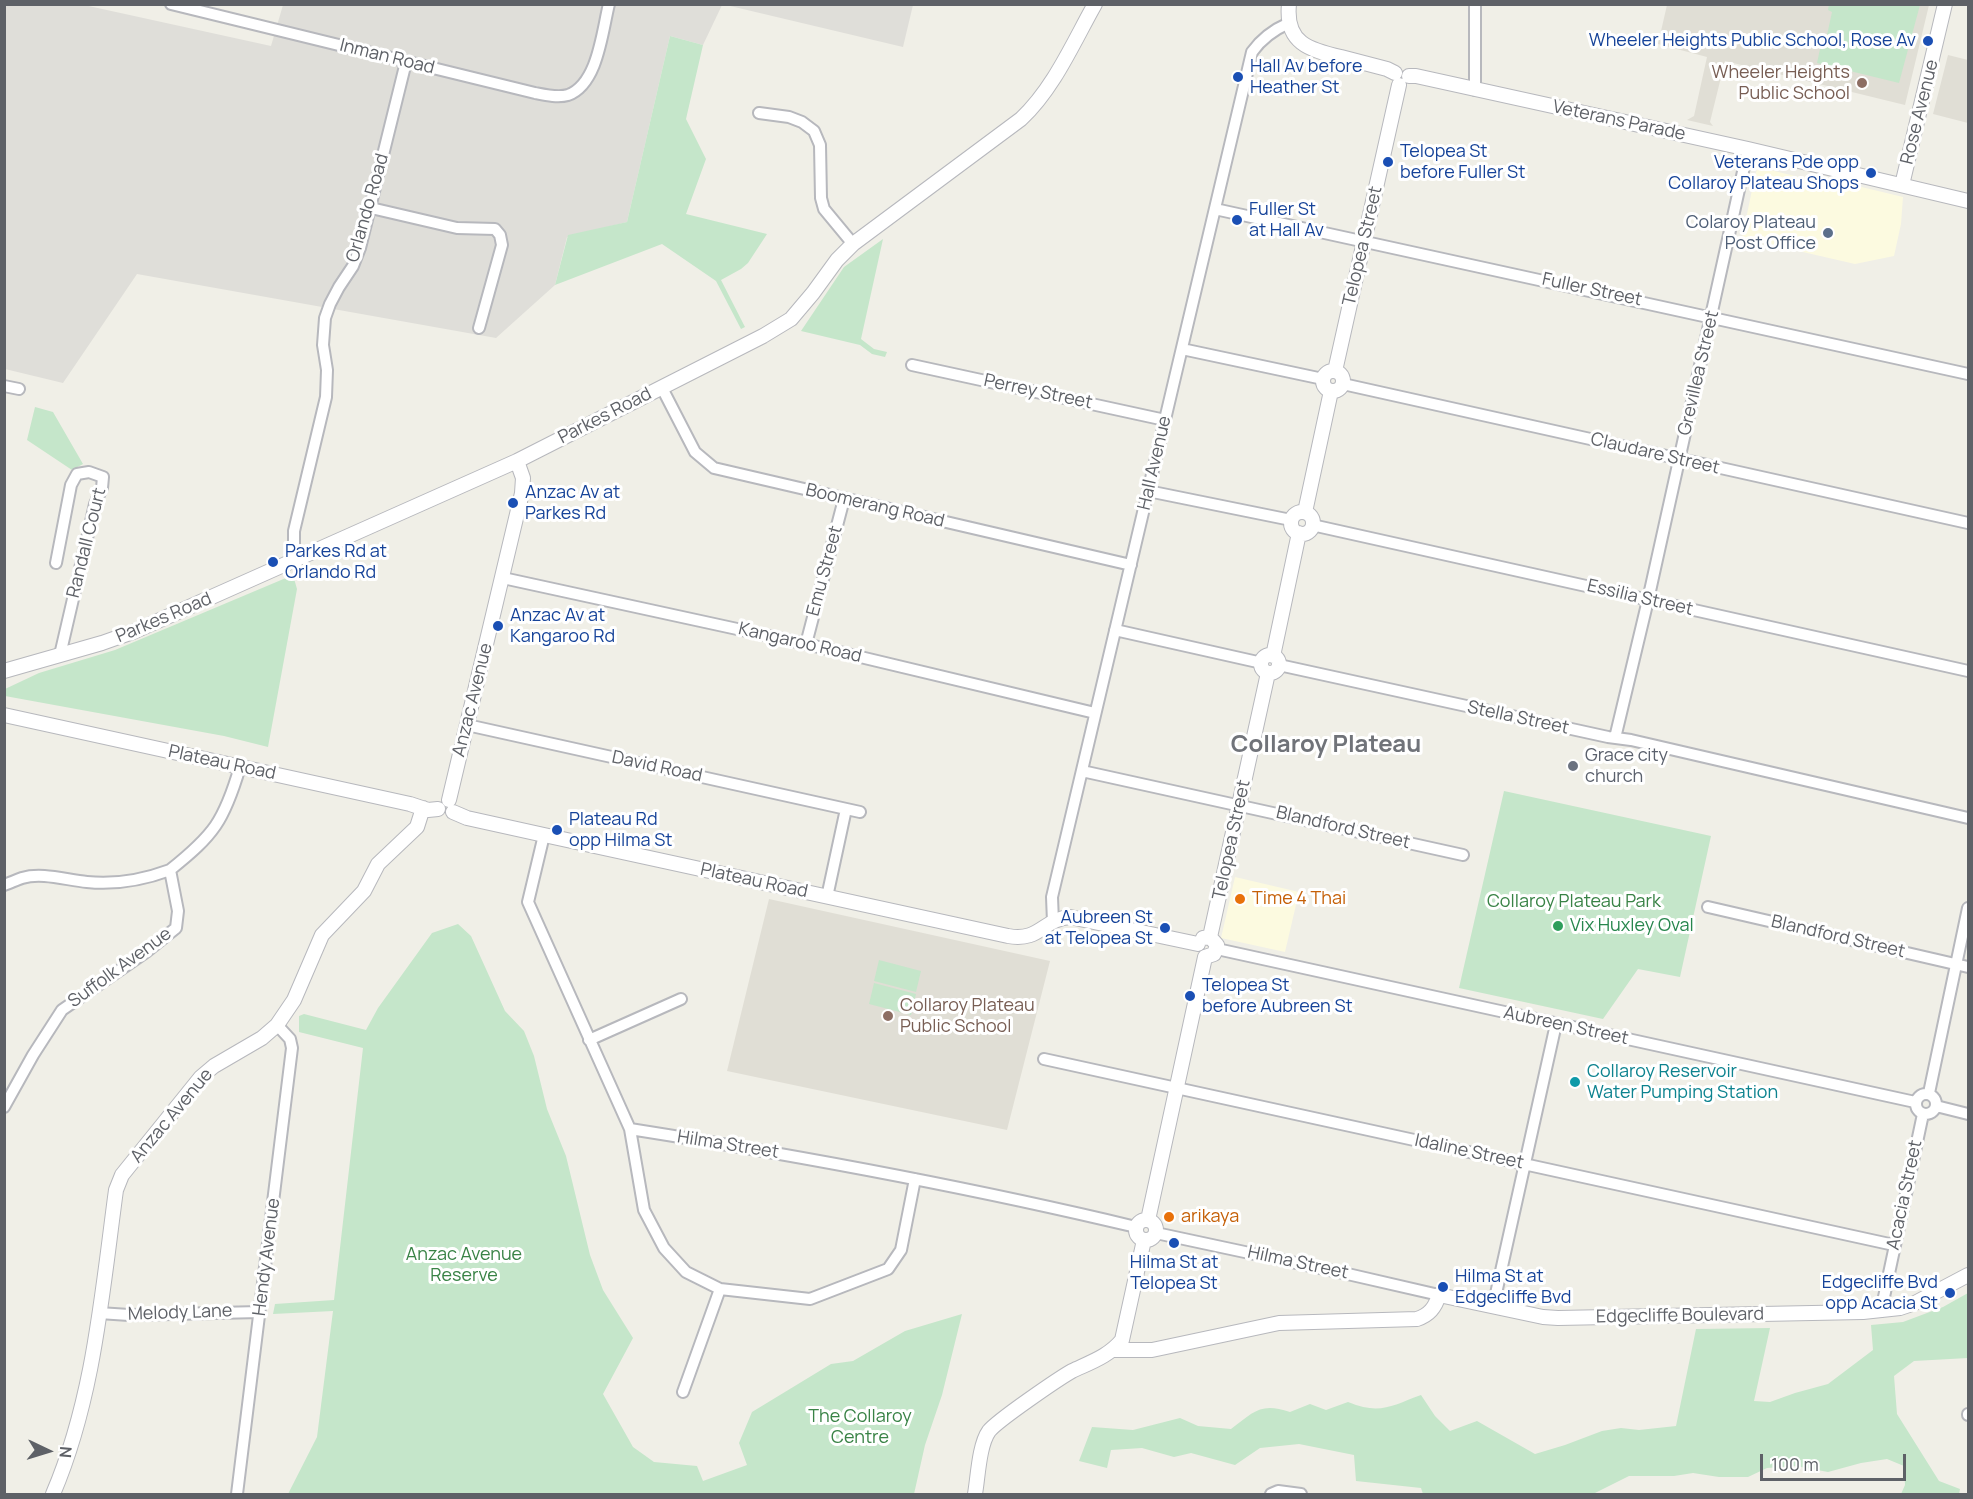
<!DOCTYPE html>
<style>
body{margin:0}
#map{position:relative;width:1973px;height:1499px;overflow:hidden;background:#f0efe7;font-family:Manrope,sans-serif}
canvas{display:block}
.frame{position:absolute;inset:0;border:6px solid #5e6167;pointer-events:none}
.north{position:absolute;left:18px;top:1421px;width:60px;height:60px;-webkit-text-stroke:4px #fff;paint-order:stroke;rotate:94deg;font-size:16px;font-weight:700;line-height:24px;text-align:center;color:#5e6167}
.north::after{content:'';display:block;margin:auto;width:21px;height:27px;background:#5e6167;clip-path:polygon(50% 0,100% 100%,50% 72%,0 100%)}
.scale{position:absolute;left:1760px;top:1454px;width:146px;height:27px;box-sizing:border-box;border:3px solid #5e6167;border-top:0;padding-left:8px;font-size:18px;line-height:21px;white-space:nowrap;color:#5e6167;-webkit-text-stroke:4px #fff;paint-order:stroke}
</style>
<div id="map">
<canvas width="1973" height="1499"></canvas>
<div class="frame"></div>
<div class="north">N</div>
<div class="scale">100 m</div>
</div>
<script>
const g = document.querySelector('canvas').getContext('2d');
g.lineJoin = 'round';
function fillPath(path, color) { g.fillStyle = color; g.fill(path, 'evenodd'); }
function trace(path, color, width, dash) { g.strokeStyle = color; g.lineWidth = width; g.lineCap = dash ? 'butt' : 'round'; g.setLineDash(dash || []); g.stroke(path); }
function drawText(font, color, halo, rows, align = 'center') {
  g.font = font + ' Manrope,sans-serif'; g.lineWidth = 6; g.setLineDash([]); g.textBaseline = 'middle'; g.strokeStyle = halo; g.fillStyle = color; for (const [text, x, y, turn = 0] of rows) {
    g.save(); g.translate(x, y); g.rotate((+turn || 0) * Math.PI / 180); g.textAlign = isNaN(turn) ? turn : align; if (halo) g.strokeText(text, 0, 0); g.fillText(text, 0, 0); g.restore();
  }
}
fillPath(new Path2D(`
 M1758,167L1799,177L1816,176L1903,197L1901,224L1894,256L1855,264L1742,238L1752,190L1750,189Z
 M1235,877L1299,892L1285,952L1221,938Z`), '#fcfae0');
fillPath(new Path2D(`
 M5,5H84L271,46L283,5H722L703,45L670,36L627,222L567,237L555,285L496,338L137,274L63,383L5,369Z
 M726,5H913L903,47Z`), '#dfded9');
fillPath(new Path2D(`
 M1667,5H1929L1905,105L1725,61L1710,122L1713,126L1687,120L1694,116L1707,57L1658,44Z
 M1948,55L1968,60V123L1933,114Z
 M769,899L1050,961L1007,1130L727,1071Z`), '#e0ded5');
fillPath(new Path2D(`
 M1829,4L1920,5L1899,83L1817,63L1823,35H1827L1832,12L1828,10Z
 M670,36L703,45L686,119L706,159L686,214L767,234L748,263L741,269L721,280L745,327L741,329L716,281L662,244L555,285L568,235L627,222Z
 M883,239L861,339L874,349L887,352L885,357L872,354L860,345L801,331L844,267Z
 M35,407L53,412L83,464L72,470L27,440Z
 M293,575L297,589L268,747L224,736L5,696V689L39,673L115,650Z
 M1504,791L1711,836L1680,977L1638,969L1603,1019L1459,988Z
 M458,924L471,936L505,1011L524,1031L534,1056L547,1109L566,1156L590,1255L603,1290L633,1338L603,1394L633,1447L654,1462L697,1466L703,1481L747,1465L739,1443L752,1412L831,1364L853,1361L905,1331L962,1314L942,1395L925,1445L914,1494H288L317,1437L333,1311L273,1314L275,1304L334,1300L363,1048L299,1032V1016L304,1014L366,1030L378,1008L432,933Z
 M879,960L921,971L916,992L874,981Z
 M874,983L916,994L911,1015L869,1004Z
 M1968,1293V1358L1914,1361L1894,1376L1897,1414L1939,1481L1960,1489L1959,1494H1901L1905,1485L1904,1466L1887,1459L1861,1463L1828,1472L1796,1466L1767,1468L1748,1477H1719L1693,1473L1674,1476H1629L1593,1494H1423L1421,1488L1356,1481L1354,1455L1299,1444L1260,1448L1235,1465L1191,1453L1174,1457L1142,1448L1111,1450L1107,1468L1079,1461L1092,1427L1133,1430L1180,1418L1198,1426L1231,1429C1254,1412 1260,1402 1290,1412L1310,1404L1326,1410L1348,1402C1380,1415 1391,1406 1421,1395L1435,1416L1450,1431L1477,1421L1535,1454L1565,1445L1602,1431L1621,1428L1639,1430L1676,1426L1696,1329L1770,1328L1754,1401L1770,1402L1795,1393L1828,1384L1873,1350L1871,1325L1903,1322L1943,1307Z`), '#c5e6ca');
const minor = new Path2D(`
 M171,4L535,93C545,95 558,98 568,95C598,84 602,32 609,4
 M1475,4V90
 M759,113L789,117L802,122L814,131L820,145L821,198L824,209L853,244
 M371,208L457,228L495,229L500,235L502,245L479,328
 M1215,209L1968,374
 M1182,349L1323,379
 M912,365L1165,420
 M1343,384L1968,523
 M4,386L19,389
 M662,388L695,452L714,468L1131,565
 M1148,491L1291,520
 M1312,525L1968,671
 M298,560L294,546V531L326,397L327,370L323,345L325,318L330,304L339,287L353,266L360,248L406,62
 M56,563L71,485L77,474L89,472L103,477L102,488L95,504L60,655
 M503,578L806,644L1095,713
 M1115,630L1262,663
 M806,644L844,499
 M1279,665L1608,737L1631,740L1968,818
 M467,725L860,812
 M1615,738L1648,600L1748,149
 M1082,771L1463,855
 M544,835L528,902L630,1129C801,1156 969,1187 1136,1227
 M4,885C10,883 16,880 22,878C42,872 66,880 87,882C116,885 143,880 170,870
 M827,897L846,809
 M1708,907L1968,967
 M1053,922L1052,897L1252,52C1262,38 1273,30 1289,23
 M1217,949L1915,1102
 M589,1040L681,999
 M1044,1059L1894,1245
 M1929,1093L1968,908
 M1916 1104a10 10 0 1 1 20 0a10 10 0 1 1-20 0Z
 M1936,1106L1968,1114
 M4,1107L33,1055L62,1010L146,952L176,928L178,911L170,870C214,835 224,821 240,767
 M630,1129L644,1210L664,1248L686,1272L720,1289L810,1299L888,1269L901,1250L915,1179
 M1156,1233L1352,1275L1439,1295
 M1493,1307L1556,1024
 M1881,1311L1923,1114
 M99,1313L129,1315L260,1312
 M683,1392L720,1289
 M1968,1414V1415
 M237,1494L292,1048L290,1039L277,1025
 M1271,1494L1278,1491L1301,1494`);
const tertiary = new Path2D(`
 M1289,4C1285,43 1309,50 1341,57C1356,61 1372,65 1387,69L1395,73
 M1409,76H1416L1748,149L1968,201
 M1902,185L1945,4
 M1323 381a10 10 0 1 1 20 0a10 10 0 1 1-20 0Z
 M1335,371L1399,85
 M1305,512L1331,391
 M1291 523a11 11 0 1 1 22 0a11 11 0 1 1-22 0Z
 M1261 664a9 9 0 1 1 18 0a9 9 0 1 1-18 0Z
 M1273,656L1299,533
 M4,671L102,643L133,632L517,461L763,336L791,319L813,293L837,260L853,244L1021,119C1054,88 1073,43 1095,4
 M4,715L410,804L428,810L438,809
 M449,800L522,493L523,478L517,461
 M453,812L467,818L544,835L1008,936C1040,942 1043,919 1070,917L1198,944
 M1210,937L1268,673
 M1203,938L1210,937L1217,945L1214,954L1205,957
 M1136 1230a10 10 0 1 1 20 0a10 10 0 1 1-20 0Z
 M1148,1220L1205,957
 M1114,1350H1152L1279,1323L1417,1319C1429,1315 1435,1308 1439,1295L1543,1317L1558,1318L1863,1312L1900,1308L1915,1303L1968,1275
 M53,1494C94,1398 102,1293 116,1190L122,1175L201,1077L214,1066L262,1038L277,1025L294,1000L322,935L364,891L378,864L417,827L423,808
 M975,1494C978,1477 979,1445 989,1431C998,1420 1058,1379 1072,1371C1091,1362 1109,1356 1122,1340L1144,1240`);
trace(minor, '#b7b8bd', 14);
trace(tertiary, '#b7b8bd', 16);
trace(minor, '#fff', 10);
trace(tertiary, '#fff', 14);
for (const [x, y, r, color] of [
 [1928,41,6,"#1a4fb4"],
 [1238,77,6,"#1a4fb4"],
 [1862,83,6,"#8d6e63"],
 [1388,162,6,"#1a4fb4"],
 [1871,173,6,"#1a4fb4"],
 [1237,220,6,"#1a4fb4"],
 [1828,233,6,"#5c6f8a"],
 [513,503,6,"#1a4fb4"],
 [273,562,6,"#1a4fb4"],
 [498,626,6,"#1a4fb4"],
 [1573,766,6,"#6b7280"],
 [557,830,6,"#1a4fb4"],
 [1240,899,6,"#e8710a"],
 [1558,926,6,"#2e9e5b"],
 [1165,928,6,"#1a4fb4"],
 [1190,996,6,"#1a4fb4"],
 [888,1016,6,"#8d6e63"],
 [1575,1082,6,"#0f9aa8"],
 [1169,1217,6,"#e8710a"],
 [1174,1243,6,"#1a4fb4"],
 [1443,1287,6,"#1a4fb4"],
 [1950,1293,6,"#1a4fb4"]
]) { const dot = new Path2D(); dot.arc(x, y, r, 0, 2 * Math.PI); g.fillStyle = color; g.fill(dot); trace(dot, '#fff', 2); }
drawText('18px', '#164399', '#fff', [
 ["Wheeler Heights Public School, Rose Av",1916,41,"right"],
 ["Hall Av before",1250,67],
 ["Heather St",1250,88],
 ["Telopea St",1400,152],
 ["before Fuller St",1400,173],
 ["Veterans Pde opp",1859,163,"right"],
 ["Collaroy Plateau Shops",1859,184,"right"],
 ["Fuller St",1249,210],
 ["at Hall Av",1249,231],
 ["Anzac Av at",525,493],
 ["Parkes Rd",525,514],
 ["Parkes Rd at",285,552],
 ["Orlando Rd",285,573],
 ["Anzac Av at",510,616],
 ["Kangaroo Rd",510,637],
 ["Plateau Rd",569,820],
 ["opp Hilma St",569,841],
 ["Aubreen St",1153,918,"right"],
 ["at Telopea St",1153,939,"right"],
 ["Telopea St",1202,986],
 ["before Aubreen St",1202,1007],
 ["Hilma St at",1174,1263,"center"],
 ["Telopea St",1174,1284,"center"],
 ["Hilma St at",1455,1277],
 ["Edgecliffe Bvd",1455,1298],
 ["Edgecliffe Bvd",1938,1283,"right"],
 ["opp Acacia St",1938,1304,"right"]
], 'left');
drawText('18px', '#5e6167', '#fff', [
 ["Inman Road",387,57,14],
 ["Rose Avenue",1920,112,-76],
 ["Veterans Parade",1619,121,12],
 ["Orlando Road",368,208,-74],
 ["Telopea Street",1363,246,-77],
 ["Fuller Street",1592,290,12],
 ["Grevillea Street",1699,373,-77],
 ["Perrey Street",1038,392,12],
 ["Parkes Road",605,416,-27],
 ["Claudare Street",1655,454,13],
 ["Hall Avenue",1155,463,-77],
 ["Boomerang Road",875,506,13],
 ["Randall Court",87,543,-76],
 ["Emu Street",825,571,-75],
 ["Essilia Street",1640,598,13],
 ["Parkes Road",164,618,-23],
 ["Kangaroo Road",800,643,13],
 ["Anzac Avenue",473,700,-76],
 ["Stella Street",1518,718,12],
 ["Plateau Road",222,763,12],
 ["David Road",657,767,12],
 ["Blandford Street",1343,828,13],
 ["Telopea Street",1232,840,-78],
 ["Plateau Road",754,881,12],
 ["Blandford Street",1838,937,13],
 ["Suffolk Avenue",120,968,-36],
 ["Aubreen Street",1566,1026,12],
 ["Anzac Avenue",172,1116,-50],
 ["Hilma Street",728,1145,9],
 ["Idaline Street",1469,1152,12],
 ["Acacia Street",1905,1195,-78],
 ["Hendy Avenue",267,1257,-83],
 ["Hilma Street",1298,1263,12],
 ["Melody Lane",180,1313,-2],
 ["Edgecliffe Boulevard",1680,1316,-1]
]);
drawText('18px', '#785e54', '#fff', [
 ["Wheeler Heights",1850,73],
 ["Public School",1850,94],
 ["Collaroy Plateau",900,1006,"left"],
 ["Public School",900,1027,"left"]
], 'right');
drawText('18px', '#4e5e75', '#fff', [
 ["Colaroy Plateau",1816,223],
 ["Post Office",1816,244]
], 'right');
drawText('18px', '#5b616d', '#fff', [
 ["Grace city",1585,756],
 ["church",1585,777]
], 'left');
drawText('18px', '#c56008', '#fff', [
 ["Time 4 Thai",1252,899],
 ["arikaya",1181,1217]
], 'left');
drawText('18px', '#398346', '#fff', [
 ["Collaroy Plateau Park",1574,902],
 ["Anzac Avenue",464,1255],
 ["Reserve",464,1276],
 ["The Collaroy",860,1417],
 ["Centre",860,1438]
]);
drawText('18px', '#27864d', '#fff', [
 ["Vix Huxley Oval",1570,926]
], 'left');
drawText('18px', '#0d838f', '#fff', [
 ["Collaroy Reservoir",1587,1072],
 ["Water Pumping Station",1587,1093]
], 'left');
drawText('bold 24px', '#707379', '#fff', [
 ["Collaroy Plateau",1326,745]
]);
</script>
